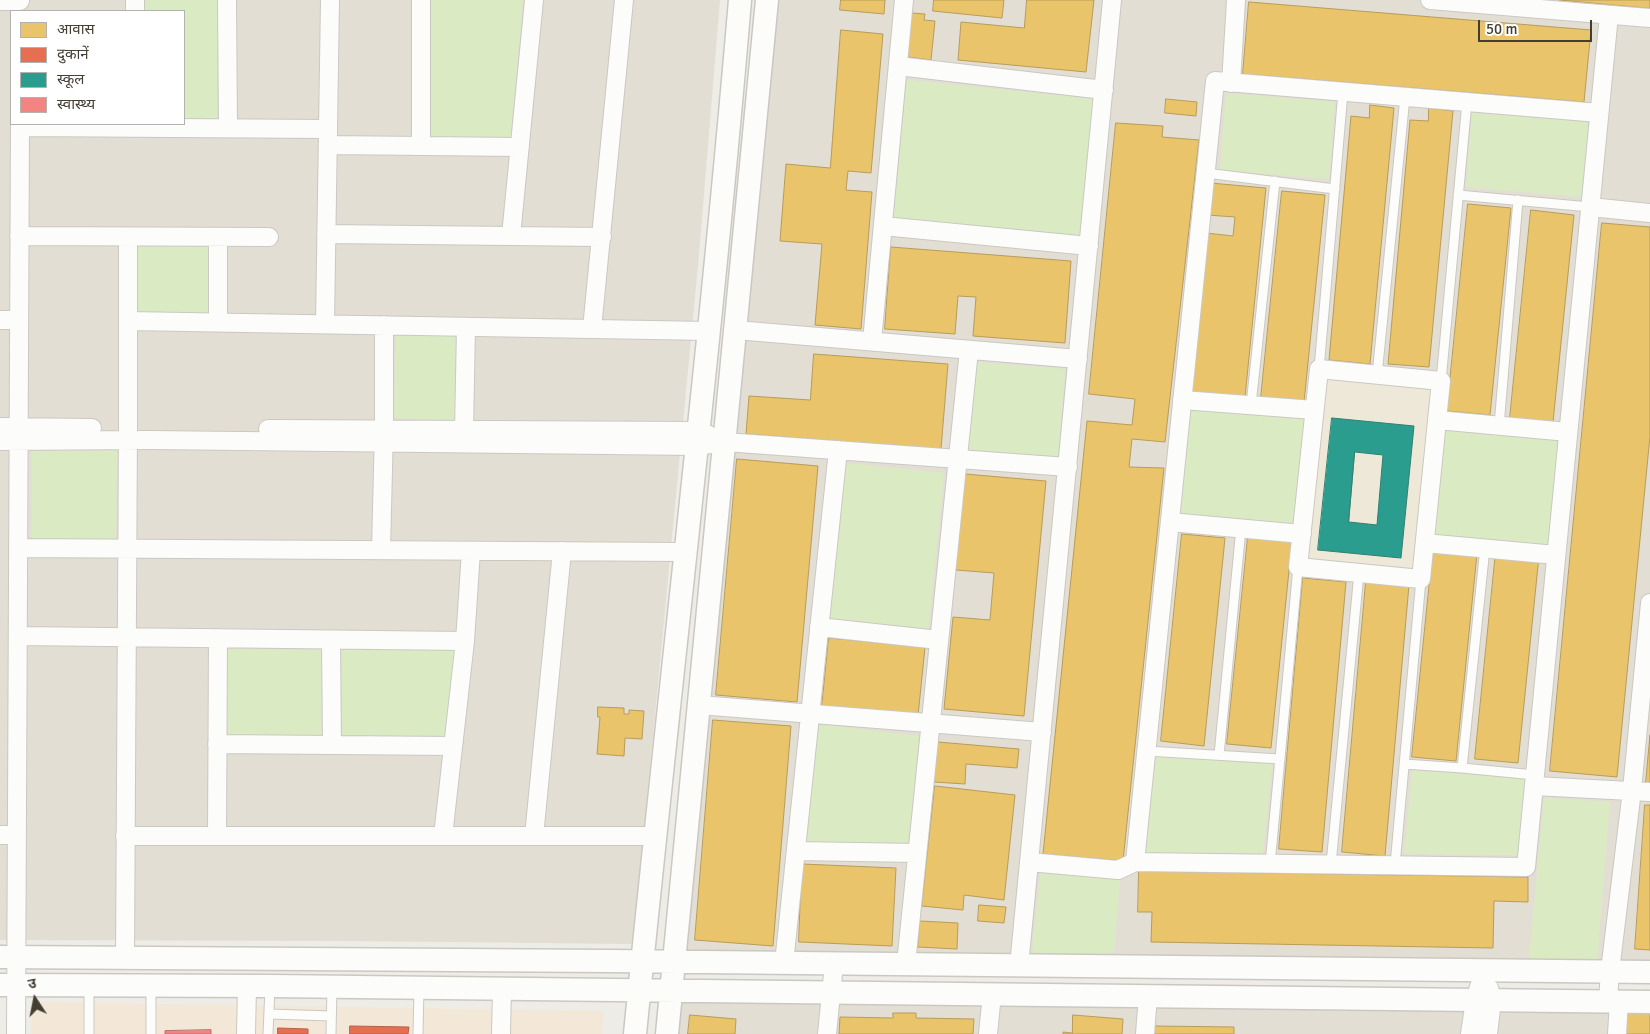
<!DOCTYPE html>
<meta charset="utf-8">
<style>
body{margin:0}
#map{position:relative;width:1650px;height:1034px;overflow:hidden;background:#eeece6;font-family:Signika,"Noto Sans Devanagari",sans-serif}
canvas{display:block}
.legend{position:absolute;left:10px;top:10px;width:175px;height:115px;box-sizing:border-box;background:#fff;border:1px solid #b4b2ad;margin:0;padding:6px 9px;list-style:none;font-size:15px;color:#443e32}
.legend li{display:flex;align-items:center;gap:10px;height:25px}
.legend b{width:25px;border:1px solid #b4b2ad}
.north{position:absolute;left:10px;top:974px;width:50px;height:50px;-webkit-text-stroke:4px #fff;paint-order:stroke;rotate:349deg;font-size:14px;font-weight:700;line-height:20px;text-align:center;color:#443e32}
.north::after{content:'';display:block;margin:auto;width:18px;height:22px;background:#443e32;clip-path:polygon(50% 0,100% 100%,50% 72%,0 100%)}
.scale{position:absolute;left:1478px;top:20px;width:114px;height:22px;box-sizing:border-box;border:2px solid #443e32;border-top:0;padding-left:6px;font-size:15px;line-height:18px;white-space:nowrap;color:#443e32;-webkit-text-stroke:4px #fff;paint-order:stroke}
</style>
<div id="map">
<canvas width="1650" height="1034"></canvas>
<ul class="legend">
<li><b style="height:14px;background:#e9c46a"></b>आवास</li>
<li><b style="height:14px;background:#e76f51"></b>दुकानें</li>
<li><b style="height:14px;background:#2a9d8f"></b>स्कूल</li>
<li><b style="height:14px;background:#f28482"></b>स्वास्थ्य</li>
</ul>
<div class="north">उ</div>
<div class="scale">50 m</div>
</div>
<script>
const g = document.querySelector('canvas').getContext('2d');
g.lineJoin = 'round';
function fillPath(path, color) { g.fillStyle = color; g.fill(path, 'evenodd'); }
function trace(path, color, width, dash) { g.strokeStyle = color; g.lineWidth = width; g.lineCap = dash ? 'butt' : 'round'; g.setLineDash(dash || []); g.stroke(path); }
fillPath(new Path2D(`
 M0,0H720L698,266L633,944L344,941L0,940ZM11,11H184V124H11Z
 M777,0H1650V960L684,951Z
 M680,1001L1650,1012V1034H676Z`), '#e3ded3');
fillPath(new Path2D(`
 M32,1002L603,1011L602,1034H31Z`), '#f3e8d7');
fillPath(new Path2D(`
 M1324,377L1432,387L1414,571L1306,561Z`), '#ede8d7');
fillPath(new Path2D(`
 M144,0H217V121H184V11H144Z
 M427,0H523L511,139L429,140Z
 M907,80L1095,99L1080,240L892,221Z
 M1226,93L1335,102L1329,179L1220,170Z
 M1472,112L1589,122L1583,197L1466,187Z
 M138,243H211L210,314L137,313Z
 M396,332L457,333L455,420L394,418Z
 M974,362L1065,369L1058,459L966,452Z
 M1189,407L1306,418L1296,526L1179,515Z
 M1442,428L1559,437L1550,547L1433,538Z
 M32,448H117L116,539H32Z
 M844,463L944,473L928,630L828,620Z
 M338,647L455,649L444,739L339,738Z
 M226,649L324,650L322,739L224,737Z
 M818,724L919,736L910,846L804,845Z
 M1154,756L1272,764L1263,853L1146,852Z
 M1412,770L1525,779L1518,855L1404,854Z
 M1544,798L1610,802L1597,959H1529Z
 M1041,869L1120,879L1114,953H1032Z`), '#daebc3');
const homes = new Path2D(`
 M841,0H885L884,14L840,10Z
 M934,0H1004L1002,18L933,11Z
 M1027,0H1094L1086,72L958,60L961,22L1024,28Z
 M1559,0H1650V8Z
 M1249,2L1591,30L1584,102L1243,74Z
 M911,13L925,14L924,20L935,21L931,60L907,57Z
 M841,30L883,34L871,173L848,171L846,190L872,192L861,329L815,325L822,244L780,241L786,164L830,168Z
 M1166,99L1197,102L1196,116L1165,113Z
 M1370,105L1394,108L1370,364L1329,360L1351,116L1369,118Z
 M1429,108L1453,111L1429,367L1388,364L1410,120L1428,121Z
 M1116,123L1163,126L1162,137L1199,140L1165,442L1132,439L1129,467L1164,468L1123,861L1043,854L1087,421L1132,425L1135,399L1089,394Z
 M1210,183L1266,188L1245,397L1191,392L1206,233L1233,236L1235,217L1207,215Z
 M1282,191L1325,195L1304,402L1261,398Z
 M1468,204L1511,208L1490,415L1447,411Z
 M1531,210L1574,215L1553,422L1510,418Z
 M1602,223L1650,227V436L1617,777L1550,771Z
 M891,247L1071,261L1065,343L973,336L976,297L958,296L955,334L885,329Z
 M814,354L948,364L941,449L746,434L749,396L810,400Z
 M737,459L818,466L797,702L716,695Z
 M965,474L1046,481L1024,716L944,709L953,617L990,620L994,573L956,570Z
 M1182,534L1225,538L1204,746L1161,741Z
 M1248,537L1292,541L1271,748L1227,744Z
 M1433,550L1477,554L1456,761L1412,757Z
 M1496,551L1539,556L1518,763L1475,759Z
 M1303,578L1346,582L1322,852L1279,849Z
 M1366,582L1409,585L1385,856L1342,852Z
 M829,638L925,647L918,716L822,707Z
 M598,707L624,708V714H629V710L644,711L642,739L625,738L624,756L597,754L600,717H598Z
 M713,720L791,726L773,946L695,940Z
 M1650,735V783H1646Z
 M938,742L1019,749L1017,768L966,764L965,784L934,782Z
 M935,786L1015,795L1004,900L964,895L963,910L922,906Z
 M1645,805H1650V950L1635,949Z
 M802,864L896,868L892,946L799,942Z
 M1139,871L1528,877V902L1494,901L1493,948L1151,942L1152,912H1138Z
 M979,905L1006,907L1004,923L978,921Z
 M920,921L958,923L957,949L918,947Z
 M1624,1009L1650,1010V1034H1623Z
 M893,1013H916V1018L974,1019L973,1034H839L840,1017L893,1018Z
 M690,1015L736,1019L735,1034H688Z
 M1073,1015L1123,1019L1122,1034H1063V1032L1072,1033Z
 M1154,1026L1234,1027V1034H1154Z`);
fillPath(homes, '#e9c46a');
trace(homes, '#b89c59', 1);
const shops = new Path2D(`
 M350,1026L409,1027L408,1034H350Z
 M278,1028L308,1029V1034H278Z`);
fillPath(shops, '#e76f51');
trace(shops, '#b66048', 1);
const schools = new Path2D(`
 M1332,418L1414,426L1401,558L1318,550ZM1355,452L1383,455L1377,525L1349,522Z`);
fillPath(schools, '#2a9d8f');
trace(schools, '#328073', 1);
const health = new Path2D(`
 M211,1030V1034H165V1031Z`);
fillPath(health, '#f28482');
trace(health, '#be6f6a', 1);
const service = new Path2D(`
 M1206,173L1335,189
 M1458,195L1590,207
 M1319,369L1343,92
 M1377,375L1405,97
 M1441,381L1467,102
 M1251,405L1275,181
 M1499,426L1518,200
 M1146,751L1280,759
 M1219,755L1241,528
 M1404,764L1462,768L1535,775
 M1462,768L1485,548
 M1270,864L1298,567
 M1331,864L1359,573
 M1395,865L1421,579
 M151,986V1034
 M89,987V1034
 M269,1014L331,1016
 M268,1034L270,987
 M331,1034L332,987
 M418,1034L419,988`);
const minor = new Path2D(`
 M135,0V11
 M227,0L228,128
 M1430,0L1650,18
 M0,1H20
 M898,66L1104,90
 M1231,83L1236,0
 M20,127L328,129
 M328,145L520,147
 M421,146V0
 M1590,207L1650,213
 M883,226L1089,246
 M326,234L602,237
 M19,236L269,237
 M511,236L534,0
 M0,320H19
 M128,321L709,331
 M218,322V237
 M325,324L330,0
 M592,329L624,0
 M736,330L1078,359
 M872,341L904,0
 M1319,369L1441,381L1421,579L1298,567Z
 M1182,400L1314,410
 M1437,420L1568,432
 M0,427L92,428
 M268,429L698,431L709,435
 M464,430L466,327
 M0,441L150,440L696,446L725,442L1068,467
 M1170,522L1302,534
 M1425,543L1556,555
 M18,548L685,552
 M381,550L384,429V325
 M819,627L939,640
 M18,636L465,641
 M331,640L332,745
 M699,705L1042,732
 M217,744L453,746
 M1534,786L1650,792
 M0,835H17
 M125,836H655
 M217,836L218,638
 M443,836L465,641L471,551
 M534,836L562,551
 M796,851L917,853
 M1029,862L1118,870L1135,862L1526,867L1609,15
 M1135,862L1215,81L1599,113
 M125,958L128,428V237
 M784,963L838,450
 M906,964L969,350
 M1019,966L1112,0
 M1608,1001L1610,971L1632,790L1650,603
 M16,1034L20,124
 M246,1034L247,986
 M501,1034L502,989
 M827,1034L834,964
 M988,1034L992,994
 M1145,1034L1148,996
 M1470,1034L1475,1000L1484,971
 M1488,1034L1492,1000L1489,988
 M1617,1034L1619,1001`);
const tertiary = new Path2D(`
 M0,957L609,961L1650,972
 M0,985L270,986L1650,1002
 M635,1034C669,689 711,345 740,0
 M667,1034L767,0`);
trace(service, '#cbc8c2', 11);
trace(minor, '#cbc8c2', 20);
trace(tertiary, '#cbc8c2', 25);
trace(service, '#fcfcfb', 9);
trace(minor, '#fcfcfb', 18);
trace(tertiary, '#fcfcfb', 22);
</script>
